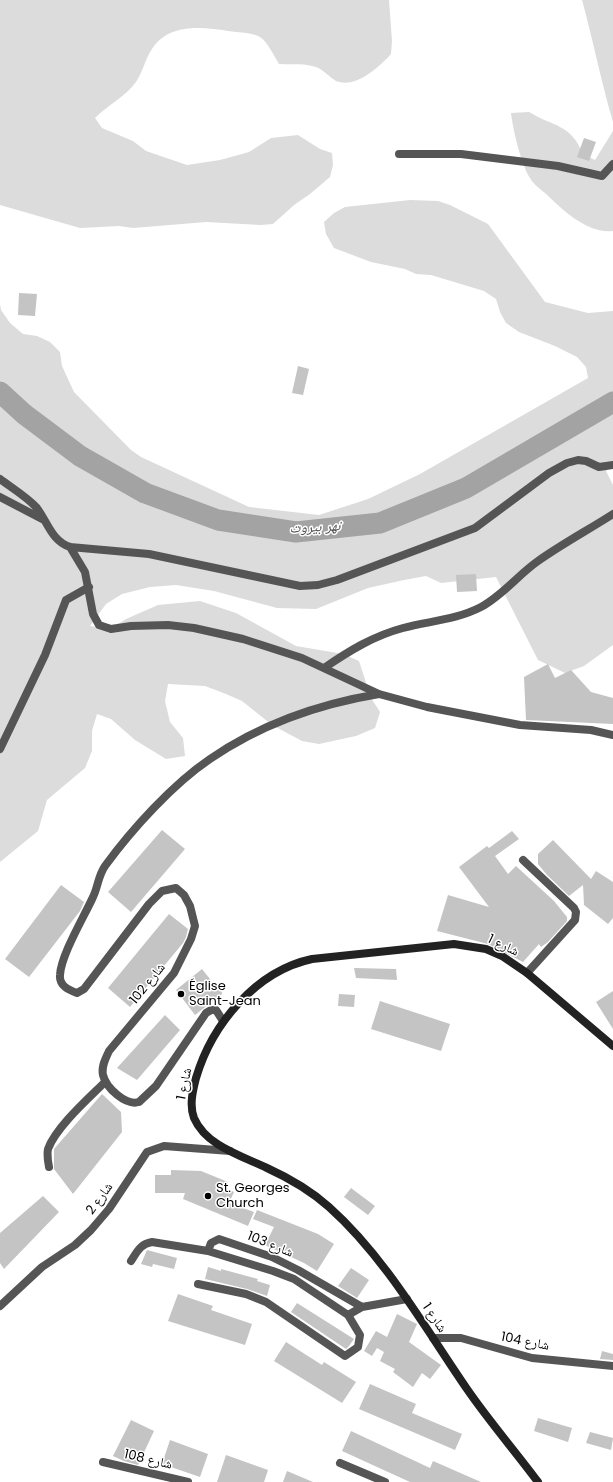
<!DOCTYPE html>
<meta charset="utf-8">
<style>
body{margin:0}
canvas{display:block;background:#fff}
</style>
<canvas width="613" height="1482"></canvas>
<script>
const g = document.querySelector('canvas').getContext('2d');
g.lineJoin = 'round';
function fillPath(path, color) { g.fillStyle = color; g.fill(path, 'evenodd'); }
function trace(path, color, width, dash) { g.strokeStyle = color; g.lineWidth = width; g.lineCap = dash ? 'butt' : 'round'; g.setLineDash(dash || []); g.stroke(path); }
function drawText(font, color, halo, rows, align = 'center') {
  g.font = font + ' Poppins,"Noto Naskh Arabic",sans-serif'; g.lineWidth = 3; g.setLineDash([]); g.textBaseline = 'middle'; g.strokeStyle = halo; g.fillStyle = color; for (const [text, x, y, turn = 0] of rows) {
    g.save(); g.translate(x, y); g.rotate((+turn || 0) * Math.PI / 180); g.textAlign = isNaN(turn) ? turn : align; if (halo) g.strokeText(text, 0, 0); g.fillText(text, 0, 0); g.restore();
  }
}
fillPath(new Path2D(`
 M0,0H389L392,41L391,54C379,67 356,89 336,81C329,77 324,70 316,67C304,63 291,65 279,64C261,32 263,35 228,31C202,27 169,23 152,49C145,59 143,72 136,82C125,97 108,105 95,118L102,128L133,141L146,151L187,165L220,160L249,152L271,138L298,135L320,149L332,153L333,165L330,177L310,194L294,205L273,224L261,225L206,222L133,228L119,226L80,228L0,205Z
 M582,0H613V122C601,81 593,40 582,0Z
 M529,112C554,127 571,124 583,154L595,160L613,131V231C587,234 563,210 545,193C540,189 533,184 530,178C521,164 513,130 511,113Z
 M410,200L438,201L450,205L488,224L545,302L588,313L613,311V465L606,471L613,485V645L584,666L565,673L538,660L496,577L441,583L426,576L404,580L368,588L316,609L277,608L214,591L176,585L150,587L122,594L106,604L90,626L110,629L126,619L158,605L200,601L236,613L296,646L343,654L359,661L371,698L380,712L375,728L356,736L319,744L302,741L272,725L242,701L226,694L205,686L168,684L165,701L170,722L183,738L185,756L166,759L135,740L111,719L97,714L92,731V751L85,768L47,800L38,831L0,862V304L1,310L10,323L23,334L37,336L50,342L60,352L62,366L74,392L131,450L141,457L249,507L319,515L368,499L420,474L588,378L586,367L577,357L555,346L519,332L506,323L500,312L496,299L484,291L431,275L416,274L405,269L371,262L334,248L326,234L324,222L334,213L345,207Z`), '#dcdcdc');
trace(new Path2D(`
 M0,392L24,414L80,456L145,493L218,520L296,532L380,523L466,488L613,402`), '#a3a3a3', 21);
fillPath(new Path2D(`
 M584,138L596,142L589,161L577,157Z
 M19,293L37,294L35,316L18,315Z
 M298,366L309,369L303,395L292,393Z
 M476,574L477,591L457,592L456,575Z
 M548,664L555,678L571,670L591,692L613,698V724L526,720L524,677Z
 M162,830L185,849L131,912L108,892Z
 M512,831L519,839L495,856L508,874L516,866L554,901L567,917V921L548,942L541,947L539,944L523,962L488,944L437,931L448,895L489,907L459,867L487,846L489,848Z
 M553,840L591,879L596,871L613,882V918L608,924L584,905L583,885L569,896L547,875L538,864V854Z
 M61,885L84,902L80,911L29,977L5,959Z
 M169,914L188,929L186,937L183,943L130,1007L108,988Z
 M354,968L396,969L397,980L356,978Z
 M202,969L210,979L211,986L221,985L222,994L195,1015L176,990Z
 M613,991V1029L596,1002Z
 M339,994L355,995L354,1007L338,1006Z
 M380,1001L450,1024L441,1051L371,1029Z
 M165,1015L180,1030L137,1080L117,1068Z
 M102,1094L121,1112L122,1132L73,1194L54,1169V1149Z
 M171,1170L201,1171L228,1182L225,1188L234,1192L229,1203L254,1212L248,1226L183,1199L185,1193H155V1175H171Z
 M351,1188L375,1206L368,1215L344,1197Z
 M43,1196L59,1212L4,1269L0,1263V1233Z
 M257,1210L318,1234L334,1244L317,1271L304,1263L265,1245L274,1227L253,1219Z
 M147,1250L177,1258L174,1269L153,1264L152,1267L141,1264Z
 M208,1267L221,1271V1269L258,1279L257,1281L270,1285L267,1296L247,1289L205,1279Z
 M351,1268L369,1280L357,1298L338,1286Z
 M178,1294L213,1306L211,1310L252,1324L245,1345L168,1321Z
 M297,1303L354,1339L349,1346L346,1349L291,1312Z
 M397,1314L417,1324L409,1342L441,1365L430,1379L422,1373L413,1387L393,1372L395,1369L380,1361L384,1352L377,1348L372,1356L364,1351L376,1331L387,1337Z
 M286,1342L322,1365L324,1362L356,1382L342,1403L274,1361Z
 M602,1351L613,1354V1360L600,1359Z
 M370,1384L416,1404L412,1413L462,1434L455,1450L359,1409Z
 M538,1418L572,1428L568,1442L534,1431Z
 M131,1420L154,1431L138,1465L124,1461L113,1456Z
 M351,1431L430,1468L433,1461L481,1482H410L342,1451Z
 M590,1432L613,1438L611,1450L586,1443Z
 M170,1440L208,1454L200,1477L162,1464Z
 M226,1455L268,1470L264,1482H217Z
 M287,1471L313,1482H283Z`), '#c4c4c4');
trace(new Path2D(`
 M399,154H461L558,166L602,176L613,164
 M0,479C12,488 27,497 37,508C48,523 52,541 70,547L149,554L300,586L318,585L337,580L475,528L549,473L567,463L578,460L586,461L599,467L613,465
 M0,497L44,520
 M70,547L85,572L93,614L99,625L111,629L131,626L168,625L194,628L243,639L302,658L379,694L427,707L520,725L591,730L613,735
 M324,668C349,651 373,636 403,628C429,621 456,620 481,607C503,595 518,575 538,561C562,544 588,530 613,514
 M0,749L45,655L66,600L89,587
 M523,860L574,908L576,912L575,920L527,973
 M223,1021L216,1010H211L206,1013L156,1086L139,1102C126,1106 106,1088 103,1075C101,1066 106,1058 109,1051L174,973L191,939L195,926L190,906L184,895L176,888L162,891L149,904L84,989L77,993C69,990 59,986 60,975C61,955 84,917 93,897C98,887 98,876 105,866C132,829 173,784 210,759C261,724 318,704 379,694
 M49,1167C48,1162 47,1154 48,1149C56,1127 89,1098 105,1082
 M208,1251L211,1243L219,1239L272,1257L298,1270L362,1307
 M131,1261C137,1252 140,1244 152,1242L208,1251L273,1271L294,1279L348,1315L362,1307L407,1299
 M198,1284L246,1294L266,1302L345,1356L358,1347L360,1335L348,1315
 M0,1306L42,1267L75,1245L91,1230L109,1209L147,1152L164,1146L230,1151
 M433,1338H461L532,1358L613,1366
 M103,1462L188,1482
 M340,1463L385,1482`), '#555', 8);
trace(new Path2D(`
 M538,1482C515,1451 489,1421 467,1389C425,1328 385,1257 329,1207C311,1191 289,1178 267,1168C242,1156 206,1146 194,1118C189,1105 193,1090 196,1078C212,1024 256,971 312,959L454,944L486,949L502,956L527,973L613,1046`), '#222', 8);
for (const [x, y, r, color] of [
 [181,994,4,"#000"],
 [208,1196,4,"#000"]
]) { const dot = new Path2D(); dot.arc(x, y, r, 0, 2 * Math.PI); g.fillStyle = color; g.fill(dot); trace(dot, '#fff', 1.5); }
drawText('13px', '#000', '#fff', [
 ["شارع 1",503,946,26],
 ["شارع 102",148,984,-51],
 ["شارع 1",185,1084,-79],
 ["شارع 2",100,1199,-54],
 ["شارع 103",270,1245,22],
 ["شارع 1",434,1318,56],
 ["شارع 104",525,1342,11],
 ["شارع 108",148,1460,13]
]);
drawText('13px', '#000', '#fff', [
 ["Église",189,987],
 ["Saint-Jean",189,1002],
 ["St. Georges",216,1189],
 ["Church",216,1204]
], 'left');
drawText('italic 14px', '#444', '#fff', [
 ["نهر بيروت",315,528,-3]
]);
</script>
